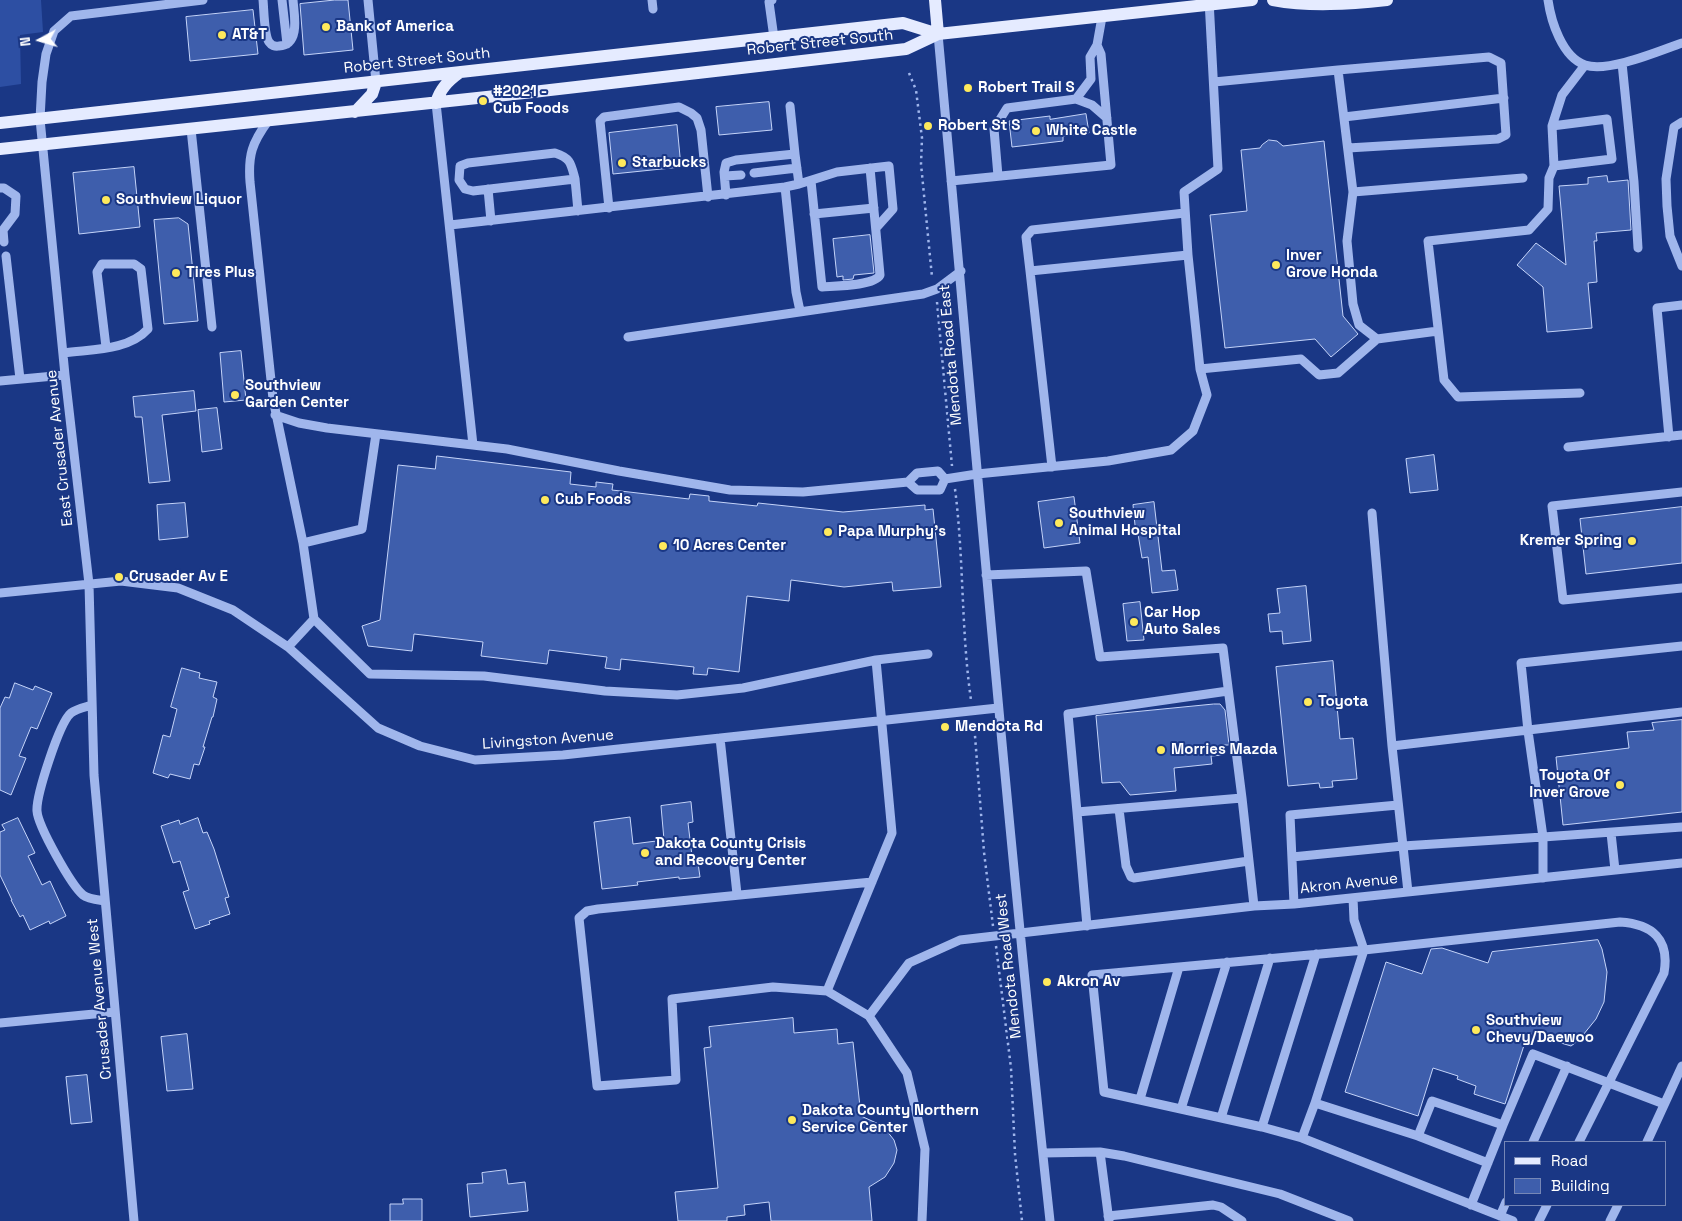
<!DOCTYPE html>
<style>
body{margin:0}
#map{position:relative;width:1682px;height:1221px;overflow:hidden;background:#1a3785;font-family:"Space Grotesk",sans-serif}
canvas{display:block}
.legend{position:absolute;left:1504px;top:1141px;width:162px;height:65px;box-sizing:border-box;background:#1a3785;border:1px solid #7687b6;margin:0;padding:6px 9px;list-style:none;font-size:15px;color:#fff}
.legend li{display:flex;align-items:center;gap:10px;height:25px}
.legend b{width:25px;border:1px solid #7687b6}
.north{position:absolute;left:15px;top:15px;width:50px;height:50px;-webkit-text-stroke:4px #1a3785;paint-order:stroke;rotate:264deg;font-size:14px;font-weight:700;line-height:20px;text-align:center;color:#fff}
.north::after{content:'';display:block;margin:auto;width:18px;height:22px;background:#fff;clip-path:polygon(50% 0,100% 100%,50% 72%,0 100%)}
</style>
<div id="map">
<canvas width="1682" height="1221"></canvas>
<ul class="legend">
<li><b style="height:6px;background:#e5ebff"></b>Road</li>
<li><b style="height:14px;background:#3e5eac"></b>Building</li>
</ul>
<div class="north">N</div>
</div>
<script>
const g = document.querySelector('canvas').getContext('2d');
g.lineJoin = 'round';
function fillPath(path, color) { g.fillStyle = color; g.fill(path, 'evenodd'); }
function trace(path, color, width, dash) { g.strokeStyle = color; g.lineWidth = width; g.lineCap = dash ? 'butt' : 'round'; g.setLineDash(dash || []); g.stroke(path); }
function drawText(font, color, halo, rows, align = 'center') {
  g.font = font + ' "Space Grotesk",sans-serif'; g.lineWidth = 4; g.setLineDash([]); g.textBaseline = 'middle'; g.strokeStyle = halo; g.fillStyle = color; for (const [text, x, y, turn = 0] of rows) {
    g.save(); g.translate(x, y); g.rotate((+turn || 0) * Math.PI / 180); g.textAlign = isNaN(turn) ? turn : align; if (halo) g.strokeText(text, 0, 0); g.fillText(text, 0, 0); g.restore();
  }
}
fillPath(new Path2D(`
 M0,0H41L43,32L20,35L21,84L0,87Z`), '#2d4fa3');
const building = new Path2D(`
 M335,0H348L353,50L304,55L300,4Z
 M253,10L258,54L190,61L186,17Z
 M769,102L772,130L719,135L716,107Z
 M1086,114L1089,133L1063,136V141L1012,147L1009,121L1050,116V119Z
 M677,125L681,167L613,174L609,133Z
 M1269,140L1277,141L1283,146L1324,141L1343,316L1358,334L1331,357L1315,339L1225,348L1210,215L1247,211L1241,150L1260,148L1262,145Z
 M134,167L140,227L79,234L73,173Z
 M1607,176L1608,182L1628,180L1631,230L1596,233L1597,241H1594L1597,282L1588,283L1592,328L1547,332L1543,287L1517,265L1536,243L1566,265L1559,186L1588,184V178Z
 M179,218L188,224L198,321L164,324L154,220Z
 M870,235L874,273L854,275L853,279L843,280V276L837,277L833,239Z
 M241,351L246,400L224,402L220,353Z
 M194,391L196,411L162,415L170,481L149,483L142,417H135L133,397Z
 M217,408L222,449L202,452L198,410Z
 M1434,455L1438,490L1410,493L1406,459Z
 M437,456L571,472L570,484L596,487V482L613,484L612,490L689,499L690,494L709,496V501L757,506L758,503L843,512L925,505V510L933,509L941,587L893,591L892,582L844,587L791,580L789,601L747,596L739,672L708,668L707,675L693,674L694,667L621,659L620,670L605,668L607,657L549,650L547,664L481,656L483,642L414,634L412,651L368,646L362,626L380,620L398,465L435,469Z
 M1074,497L1080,543L1044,548L1038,502Z
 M1154,502L1162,571L1175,570L1178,590L1152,593L1148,557L1142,558L1138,534L1136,535L1133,505Z
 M185,503L188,537L159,540L157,505Z
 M1682,507V563L1586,574L1580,519Z
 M1306,586L1311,641L1283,644L1282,631L1270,632L1268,614L1280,613L1277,589Z
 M1140,602L1144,640L1127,641L1123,604Z
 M1333,661L1340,739L1353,738L1357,779L1332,781L1333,787L1320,788L1319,783L1288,786L1276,667Z
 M182,668L200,673L199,678L217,682L213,697L217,699L213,717H212L203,747H205L199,765L194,764L190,779L170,774L168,778L153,773L163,735L170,737L177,709L171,707Z
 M15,683L33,690L35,686L52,693L37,729L31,727L19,756L26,758L11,795L0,790V708L5,697L9,698Z
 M1214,704H1220L1225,710L1229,745H1222L1223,755L1211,756L1212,764L1174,768L1176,791L1130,795L1120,782L1102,783L1096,716Z
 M1682,720V812L1563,825L1556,757L1629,748L1627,732L1654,730L1652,723Z
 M691,802L693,822L688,823L693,864L698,863L700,877L679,879V877L637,882L638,885L602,889L594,822L630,817L633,844L664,840L661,806Z
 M18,818L35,853L28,856L42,885L50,881L66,916L50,924L49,921L30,930L23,915L20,917L11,900H12L0,875V832L5,830L2,825Z
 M198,818L203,833L207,832L214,849L229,897L225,898L230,914L209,921L210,924L195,929L183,892L189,890L180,861L173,863L161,826L179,820L180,824Z
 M1598,940L1602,949L1607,972L1604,1002L1596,1019L1579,1040L1571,1046L1528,1033L1505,1104L1474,1094L1476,1086L1457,1079L1458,1076L1433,1068L1418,1116L1345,1092L1386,962L1422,974L1431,949L1442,948L1488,963L1492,952Z
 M793,1018L794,1033L837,1029L838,1044L853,1042L861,1116L883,1126L894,1140L897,1150L894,1163L885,1177L869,1187L872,1221H771L769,1202L744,1205L745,1215L727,1217V1221H678L675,1192L718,1188L704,1048L711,1047L709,1027Z
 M187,1034L193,1089L167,1091L161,1037Z
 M87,1075L92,1122L71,1124L66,1077Z
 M506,1170L508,1184L525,1182L528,1211L470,1217L467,1184L483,1183L482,1173Z
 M403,1199H422V1221H390V1204H403Z`);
fillPath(building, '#3e5eac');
trace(building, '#c5d4f9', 1);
trace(new Path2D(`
 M909,73L916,90L922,138L921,164L932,277
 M937,302L952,466
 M955,489C964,559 961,630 971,700
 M974,723L984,852L993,926
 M996,946L1011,1068L1015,1154L1022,1221`), '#a0b6ec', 2.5, [2.5, 4]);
trace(new Path2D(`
 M263,0C264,9 264,35 269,42C271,45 275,47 279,46C301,45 294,14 293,0
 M282,0L287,44
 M368,0L376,82
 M652,0L653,9
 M772,0L769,2L774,38
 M1209,0L1218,169L1184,192L1188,255L1200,369L1301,359L1319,375L1338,373L1377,339L1438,331
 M1548,0C1551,21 1562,57 1585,65C1608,73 1659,51 1682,43
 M938,34C974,430 1007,826 1050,1221
 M1622,63L1634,182L1638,248
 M1338,70L1489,57L1501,63L1506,135L1498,139L1348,148
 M1214,82L1338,70L1353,192L1347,241L1353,304L1359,325L1377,339
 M1076,99L1091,79L1090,57L1097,45L1102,17
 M436,103L473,445
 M1344,117L1504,98
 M268,121C252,143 248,155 250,182L273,399L303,543L314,619L288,647
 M1682,122L1674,127L1666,179L1667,206L1670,236L1682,266
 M1552,126L1607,119L1612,159L1554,166
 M191,129L212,327
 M754,173L797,168
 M725,176L741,175
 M998,176L994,129L1007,108L1076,99L1092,105L1107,118
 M575,179C571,164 571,158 555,153L468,163L460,166L459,180L465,189L473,191L575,179L578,211
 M811,181L822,287C835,286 874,286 880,275L870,168
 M951,181L1111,165L1101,54L1097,45
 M799,184L837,172L889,166L893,209L876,228
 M785,187L799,184L795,154
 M0,188H4L16,196L15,214L3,230L4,242
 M488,189L491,221
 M1353,192L1523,178
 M726,195L724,172L726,163L736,160L795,154L790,106
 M609,208L600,121L604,117L679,107L691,113L697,118L701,130L708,197
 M814,214L874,208
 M450,225L785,187L796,292L800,311
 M6,256L20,379
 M1030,271L1026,237L1032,230L1185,213
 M628,337L923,294L937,289L961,271
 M64,353C91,349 128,351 148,329L141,269L134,264H102L97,272L106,347
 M0,381L65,375
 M1580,393L1458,397L1444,380L1428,241L1529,230L1548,209L1549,178L1554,166L1552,126L1562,95L1585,65
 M275,415L299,423L327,428L507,449L619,471L730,490L803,492L908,482L917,473L938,471L945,479
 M1669,437L1657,308L1682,305
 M1568,447L1682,435
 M1052,467L1030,271L1188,255
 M945,479L977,474L1108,461L1171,450L1193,431L1207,395L1200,369
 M908,482L917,490H940L945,479
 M1682,492L1552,506L1563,600L1682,588
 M1372,513L1392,746
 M303,543L362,529L376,434
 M986,575L1086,571L1100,657L1223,648L1242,798
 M0,593L121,581L178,588L233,610L288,647L378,728L420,746L475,760L563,755L998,708
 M314,619L370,674L484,676L605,691L677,695L743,688L876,660L892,833L827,991L869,1016
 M1682,646L1521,663L1528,731L1543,837L1682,827
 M876,660L928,654
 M92,705C86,707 76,709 71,713C59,723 36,796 37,811C38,826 71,885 83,895C88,899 99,900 105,901
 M720,738L737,894
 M1119,809L1126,866L1131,877L1134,878L1249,861
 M1077,812L1068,714L1228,691
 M1611,833L1615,870
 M1292,857L1403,846L1543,837V878
 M1408,892L1392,746L1682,712
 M1353,898L1354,920L1364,950L1315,1103L1418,1136L1432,1101L1503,1125L1533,1054L1664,1104
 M1294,904L1290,815L1398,805
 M1087,926L1077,812L1242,798L1254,906
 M827,991L773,987L672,999L676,1080L597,1086L579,918L587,911L598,909L872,882
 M0,1023L115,1012
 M1140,1099L1179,967
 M1315,1103L1302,1138L1262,1127L1104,1092L1092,975L1364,950L1620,922C1652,924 1670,939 1664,973L1579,1142
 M1181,1109L1227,962
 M1221,1118L1270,958
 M1262,1127L1316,954
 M1418,1136L1488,1163
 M1302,1138L1513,1221
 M1533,1142L1567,1066
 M1647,1142L1682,1066
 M1100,1152L1124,1156L1280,1194L1349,1221
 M1043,1153L1100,1152L1109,1221
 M1471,1205L1503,1125
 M1108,1216L1213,1205L1221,1207L1242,1221
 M1500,1216L1506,1202
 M134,1221L94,775L89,584L65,375L40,119L42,82L46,54L54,31L71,16L203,0
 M922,1221L925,1149L907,1073L869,1016L909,963L960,940L1254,906L1294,904L1682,863
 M1539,1221L1547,1205
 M1610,1221L1618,1205`), '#a0b6ec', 9);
trace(new Path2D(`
 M935,0L938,34
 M1273,0C1311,7 1349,4 1387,0
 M436,103C440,89 448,81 459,73
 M355,112L372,94L376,82
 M0,123L903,23L938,34
 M0,149L524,93L906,49L938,34L1252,0`), '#e5ebff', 12);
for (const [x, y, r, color] of [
 [326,27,5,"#fee95c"],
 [222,35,5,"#fee95c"],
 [968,88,5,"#fee95c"],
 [483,101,5,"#fee95c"],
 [928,126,5,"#fee95c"],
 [1036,131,5,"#fee95c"],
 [622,163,5,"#fee95c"],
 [106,200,5,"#fee95c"],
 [1276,265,5,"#fee95c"],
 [176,273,5,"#fee95c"],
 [235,395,5,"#fee95c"],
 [545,500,5,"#fee95c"],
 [1059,523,5,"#fee95c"],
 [828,532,5,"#fee95c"],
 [1632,541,5,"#fee95c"],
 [663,546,5,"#fee95c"],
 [119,577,5,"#fee95c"],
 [1134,622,5,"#fee95c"],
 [1308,702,5,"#fee95c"],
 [945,727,5,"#fee95c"],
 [1161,750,5,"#fee95c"],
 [1620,785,5,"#fee95c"],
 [645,853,5,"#fee95c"],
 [1047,982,5,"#fee95c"],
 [1476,1030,5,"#fee95c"],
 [792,1120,5,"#fee95c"]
]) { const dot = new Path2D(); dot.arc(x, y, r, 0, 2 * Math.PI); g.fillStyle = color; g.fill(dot); trace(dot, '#1a3785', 2); }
drawText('bold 15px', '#fff', '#1a3785', [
 ["Bank of America",336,27],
 ["AT&T",232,35],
 ["Robert Trail S",978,88],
 ["#2021 -",493,92],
 ["Cub Foods",493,109],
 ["Robert St S",938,126],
 ["White Castle",1046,131],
 ["Starbucks",632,163],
 ["Southview Liquor",116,200],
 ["Inver",1286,256],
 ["Grove Honda",1286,273],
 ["Tires Plus",186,273],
 ["Southview",245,386],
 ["Garden Center",245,403],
 ["Cub Foods",555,500],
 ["Southview",1069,514],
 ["Animal Hospital",1069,531],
 ["Papa Murphy's",838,532],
 ["Kremer Spring",1622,541,"right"],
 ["10 Acres Center",673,546],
 ["Crusader Av E",129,577],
 ["Car Hop",1144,613],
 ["Auto Sales",1144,630],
 ["Toyota",1318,702],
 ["Mendota Rd",955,727],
 ["Morries Mazda",1171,750],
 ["Toyota Of",1610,776,"right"],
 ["Inver Grove",1610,793,"right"],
 ["Dakota County Crisis",655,844],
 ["and Recovery Center",655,861],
 ["Akron Av",1057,982],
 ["Southview",1486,1021],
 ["Chevy/Daewoo",1486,1038],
 ["Dakota County Northern",802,1111],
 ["Service Center",802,1128]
], 'left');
drawText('15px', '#fff', '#1a3785', [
 ["Robert Street South",820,43,-6],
 ["Robert Street South",417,61,-6],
 ["Mendota Road East",951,355,-95],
 ["East Crusader Avenue",60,448,-96],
 ["Livingston Avenue",548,740,-4],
 ["Akron Avenue",1349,884,-6],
 ["Mendota Road West",1009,966,-96],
 ["Crusader Avenue West",100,999,-95]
]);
</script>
